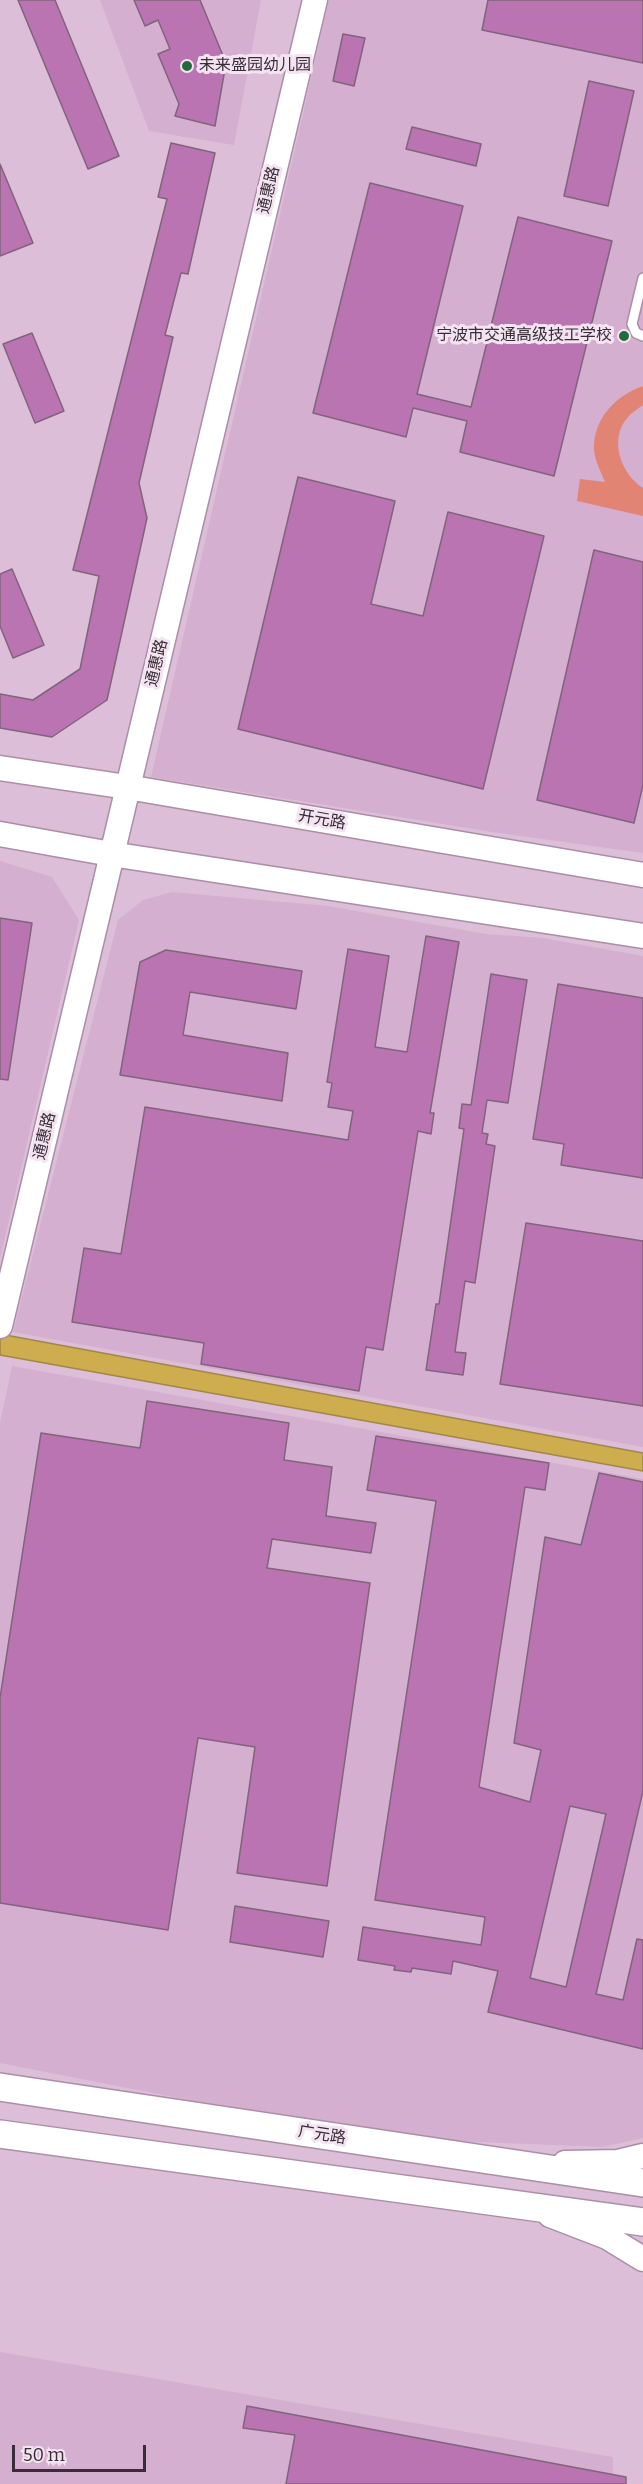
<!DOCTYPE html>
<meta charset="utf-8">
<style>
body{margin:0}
#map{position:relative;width:643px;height:2484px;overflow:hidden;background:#ddbed8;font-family:Bitter,serif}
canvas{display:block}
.scale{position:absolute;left:12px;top:2445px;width:134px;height:27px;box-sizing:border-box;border:3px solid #392d37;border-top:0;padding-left:8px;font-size:18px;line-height:21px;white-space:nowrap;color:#392d37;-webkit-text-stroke:4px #f4e4f1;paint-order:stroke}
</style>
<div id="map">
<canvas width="643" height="2484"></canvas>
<div class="scale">50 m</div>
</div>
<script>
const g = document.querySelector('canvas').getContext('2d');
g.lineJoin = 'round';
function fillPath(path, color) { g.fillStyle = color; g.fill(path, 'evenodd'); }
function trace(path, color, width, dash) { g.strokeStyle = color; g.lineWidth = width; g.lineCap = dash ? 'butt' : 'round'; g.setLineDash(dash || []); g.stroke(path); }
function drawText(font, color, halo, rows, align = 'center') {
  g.font = font + ' Bitter,"Noto Sans SC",serif'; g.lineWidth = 6; g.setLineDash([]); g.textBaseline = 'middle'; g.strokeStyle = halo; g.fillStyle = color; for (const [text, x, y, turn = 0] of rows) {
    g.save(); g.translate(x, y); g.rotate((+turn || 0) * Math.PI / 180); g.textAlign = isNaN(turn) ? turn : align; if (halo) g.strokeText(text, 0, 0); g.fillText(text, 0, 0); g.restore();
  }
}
fillPath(new Path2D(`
 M100,0H261L234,145L149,131Z
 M329,0H643V853L492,832L151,777Z
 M0,861L52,877L79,920L0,1259Z
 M172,892L328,906L486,934L543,938L643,956V1447L13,1332L118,920L143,900Z
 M12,1366L643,1479V2138L602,2147L458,2141L189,2100L0,2063V1423Z
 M0,2352L613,2457V2484H0Z`), '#d4afcf');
fillPath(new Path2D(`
 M643,386V405C638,409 632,412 628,417C608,439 621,474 643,488V516L577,501L580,479L605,482C601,472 595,461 594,450C593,419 615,396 643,386Z`), '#e28473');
const water = new Path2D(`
 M0,1334L643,1453V1471L0,1355Z`);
fillPath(water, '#cdad4e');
trace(water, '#a18747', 1.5);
const building = new Path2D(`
 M18,0H55L119,156L88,169Z
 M134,0H200L226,63L215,126L175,116L179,104L158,54L170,49L158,20L145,26Z
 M488,0H643V63L482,30Z
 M343,34L365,38L354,86L333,81Z
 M589,81L634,91L608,206L564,196Z
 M412,127L481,144L476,166L406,149Z
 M171,143L215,153L188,274L181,273L165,335L173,337L139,483L147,518L107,700L52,737L0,728V694L33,700L80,669L99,576L73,570L167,199L158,197Z
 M0,164L33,243L0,256Z
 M370,183L463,206L417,394L471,407L518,217L612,241L554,476L460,452L467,421L413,408L406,437L313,413Z
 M32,333L64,411L35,423L3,344Z
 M298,477L395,501L371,604L423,616L448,512L544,536L483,789L238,729Z
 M594,550L643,562V785L634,823L537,800Z
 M12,569L44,645L13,658L0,626V574Z
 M0,918L32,923L8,1080L0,1079Z
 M426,936L459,942L430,1113H434L431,1134L418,1131L383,1350L366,1347L359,1391L201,1364L204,1343L72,1322L84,1248L121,1254L145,1107L348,1140L353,1111L328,1107L332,1083L327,1082L348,949L389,956L375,1047L407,1052Z
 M166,950L302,971L296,1009L190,992L183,1035L288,1053L282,1101L120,1075L140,962Z
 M491,974L527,980L508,1103L487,1100L482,1133L488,1134L486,1144L495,1146L475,1283L465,1281L455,1352L466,1353L463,1375L426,1370L436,1304H439L464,1129L459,1128L462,1104L471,1105Z
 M558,984L643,998V1178L561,1165L564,1144L533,1139Z
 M526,1223L643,1241V1406L500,1384Z
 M147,1401L289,1423L284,1460L332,1467L326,1516L376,1523L371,1553L272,1539L267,1568L370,1583L327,1886L237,1873L255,1747L198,1738L168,1930L0,1903V1698L41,1433L140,1448Z
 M376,1436L549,1463L545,1490L525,1487L479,1787L530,1802L541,1750L514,1743L545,1537L581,1545L599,1473L643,1482V1791L596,1994L623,2000L637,1939L643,1940V2049L488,2012L498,1971L453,1961L451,1974L412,1968L411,1972L394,1970L395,1966L358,1960L363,1927L481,1945L485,1917L375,1900L436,1501L367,1490ZM570,1806L606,1814L566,1987L530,1978Z
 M235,1906L329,1921L323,1957L230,1942Z
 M247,2406L626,2477V2484H286L295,2435L243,2428Z`);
fillPath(building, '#ba74b2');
trace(building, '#80647c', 1.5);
const lane = new Path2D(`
 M643,278L632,324L636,333L643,336`);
const secondary = new Path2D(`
 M0,768L127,787L643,875
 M0,834L111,854L643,936
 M0,1326L315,0
 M565,2163L618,2162L643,2156
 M550,2215L607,2237L643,2259`);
const primary = new Path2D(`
 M0,2087L643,2183
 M0,2134L643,2222`);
trace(lane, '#ab8da7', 12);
trace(secondary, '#ab8da7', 27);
trace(primary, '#ab8da7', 30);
trace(lane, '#fff', 9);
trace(secondary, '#fff', 24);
trace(primary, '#fff', 27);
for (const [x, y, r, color] of [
 [187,66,6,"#206b39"],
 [624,336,6,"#206b39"]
]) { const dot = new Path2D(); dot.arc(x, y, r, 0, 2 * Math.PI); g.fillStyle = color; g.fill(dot); trace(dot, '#f4e4f1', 2); }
drawText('16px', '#392d37', '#f4e4f1', [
 ["未来盛园幼儿园",199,66],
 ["宁波市交通高级技工学校",612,336,"right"]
], 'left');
drawText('16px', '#392d37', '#f4e4f1', [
 ["通惠路",269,190,-77],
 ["通惠路",157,663,-77],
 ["开元路",322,820,10],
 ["通惠路",45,1136,-77],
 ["广元路",322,2135,9]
]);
</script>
